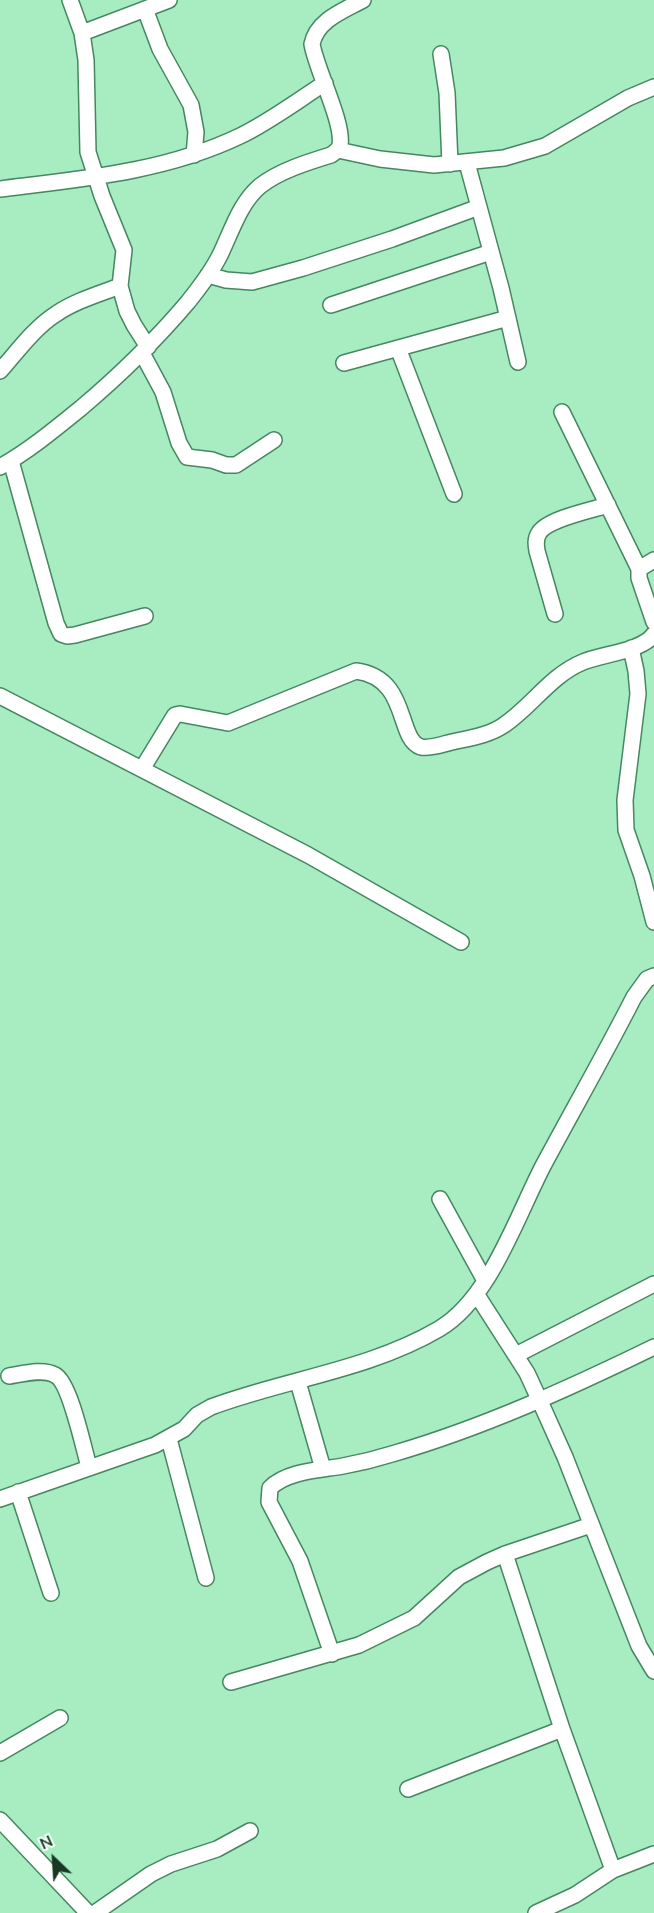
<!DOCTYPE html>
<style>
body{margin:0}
#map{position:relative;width:654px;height:1913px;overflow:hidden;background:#a7edc1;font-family:"Nunito Sans",sans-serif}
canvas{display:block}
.north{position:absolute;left:24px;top:1829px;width:60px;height:60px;-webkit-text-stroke:4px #f1fff6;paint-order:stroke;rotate:335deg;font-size:16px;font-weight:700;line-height:24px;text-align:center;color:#1a3726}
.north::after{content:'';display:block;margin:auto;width:21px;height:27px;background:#1a3726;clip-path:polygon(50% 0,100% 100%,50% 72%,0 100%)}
</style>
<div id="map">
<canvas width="654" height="1913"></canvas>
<div class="north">N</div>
</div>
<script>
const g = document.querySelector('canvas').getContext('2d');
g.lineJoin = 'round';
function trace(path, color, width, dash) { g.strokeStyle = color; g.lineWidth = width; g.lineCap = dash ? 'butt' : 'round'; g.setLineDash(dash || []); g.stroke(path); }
const street = new Path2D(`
 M70,0L82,33L86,60L88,152L102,196L124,250L120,286L127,311L134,325L148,347
 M145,9L160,49L191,105L196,132L194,155
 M82,33L169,0
 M441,54L447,93L450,164
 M338,150L380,159L434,165L504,158L545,146L628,98L654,87
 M467,163L501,288L518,362
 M0,189C81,179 165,172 240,136C269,122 297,101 325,83
 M208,275L226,280L252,282L303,268L392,239L479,207
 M331,305L491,252
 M398,348L454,494
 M142,353L163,392L179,443L187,457L212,460L226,465H236L274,440
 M344,363L508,318
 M0,371C17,352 34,328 56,314C75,301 99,294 120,286
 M562,412L639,569
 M11,461L56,623L61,634L67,636L75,635L145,616
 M0,467C30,450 55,429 81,408C120,375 155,341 188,302C200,287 213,270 221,253C232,230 240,203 260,186C279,171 308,162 331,155C335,152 339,150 340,145C344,123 316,69 312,44C317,20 343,11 363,0
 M654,560L639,569V578L654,622
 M555,614L537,551C536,545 535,539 539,533C547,519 592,510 608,505
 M631,648L636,671L638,694L625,800L626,830L642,876L654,922
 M0,696L308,855L461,942
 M142,769L175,715L180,714L228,723L356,671C410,678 396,739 421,747C430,749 443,744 452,742C470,738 490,735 504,725C532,706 551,675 583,662C602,654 643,651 654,634
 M440,1199L485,1281
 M477,1295L527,1373L539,1399L565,1457L639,1646L654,1671
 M516,1355L654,1284
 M9,1376C22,1374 43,1368 55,1375C70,1382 84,1450 89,1467
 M298,1382L323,1469
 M169,1439L206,1578
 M18,1492L51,1593
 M0,1499L155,1445L184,1429L197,1415L211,1407C286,1379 369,1370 439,1329C490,1299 516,1218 543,1166C573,1110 605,1054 634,997L647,979L654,976
 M505,1554L562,1729L613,1870
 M332,1654L300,1561L269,1502L270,1488C287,1471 320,1470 343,1466C360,1463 376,1459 392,1454C482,1428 570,1388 654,1347
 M231,1682L359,1645L414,1618L459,1577L487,1562L505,1554L591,1525
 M0,1753L60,1718
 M408,1789L562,1729
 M0,1820L88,1913
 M95,1913L151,1874L171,1864L217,1849L250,1831
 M536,1913L575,1895L613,1870L654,1854`);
trace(street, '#448760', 18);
trace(street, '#fff', 15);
</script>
